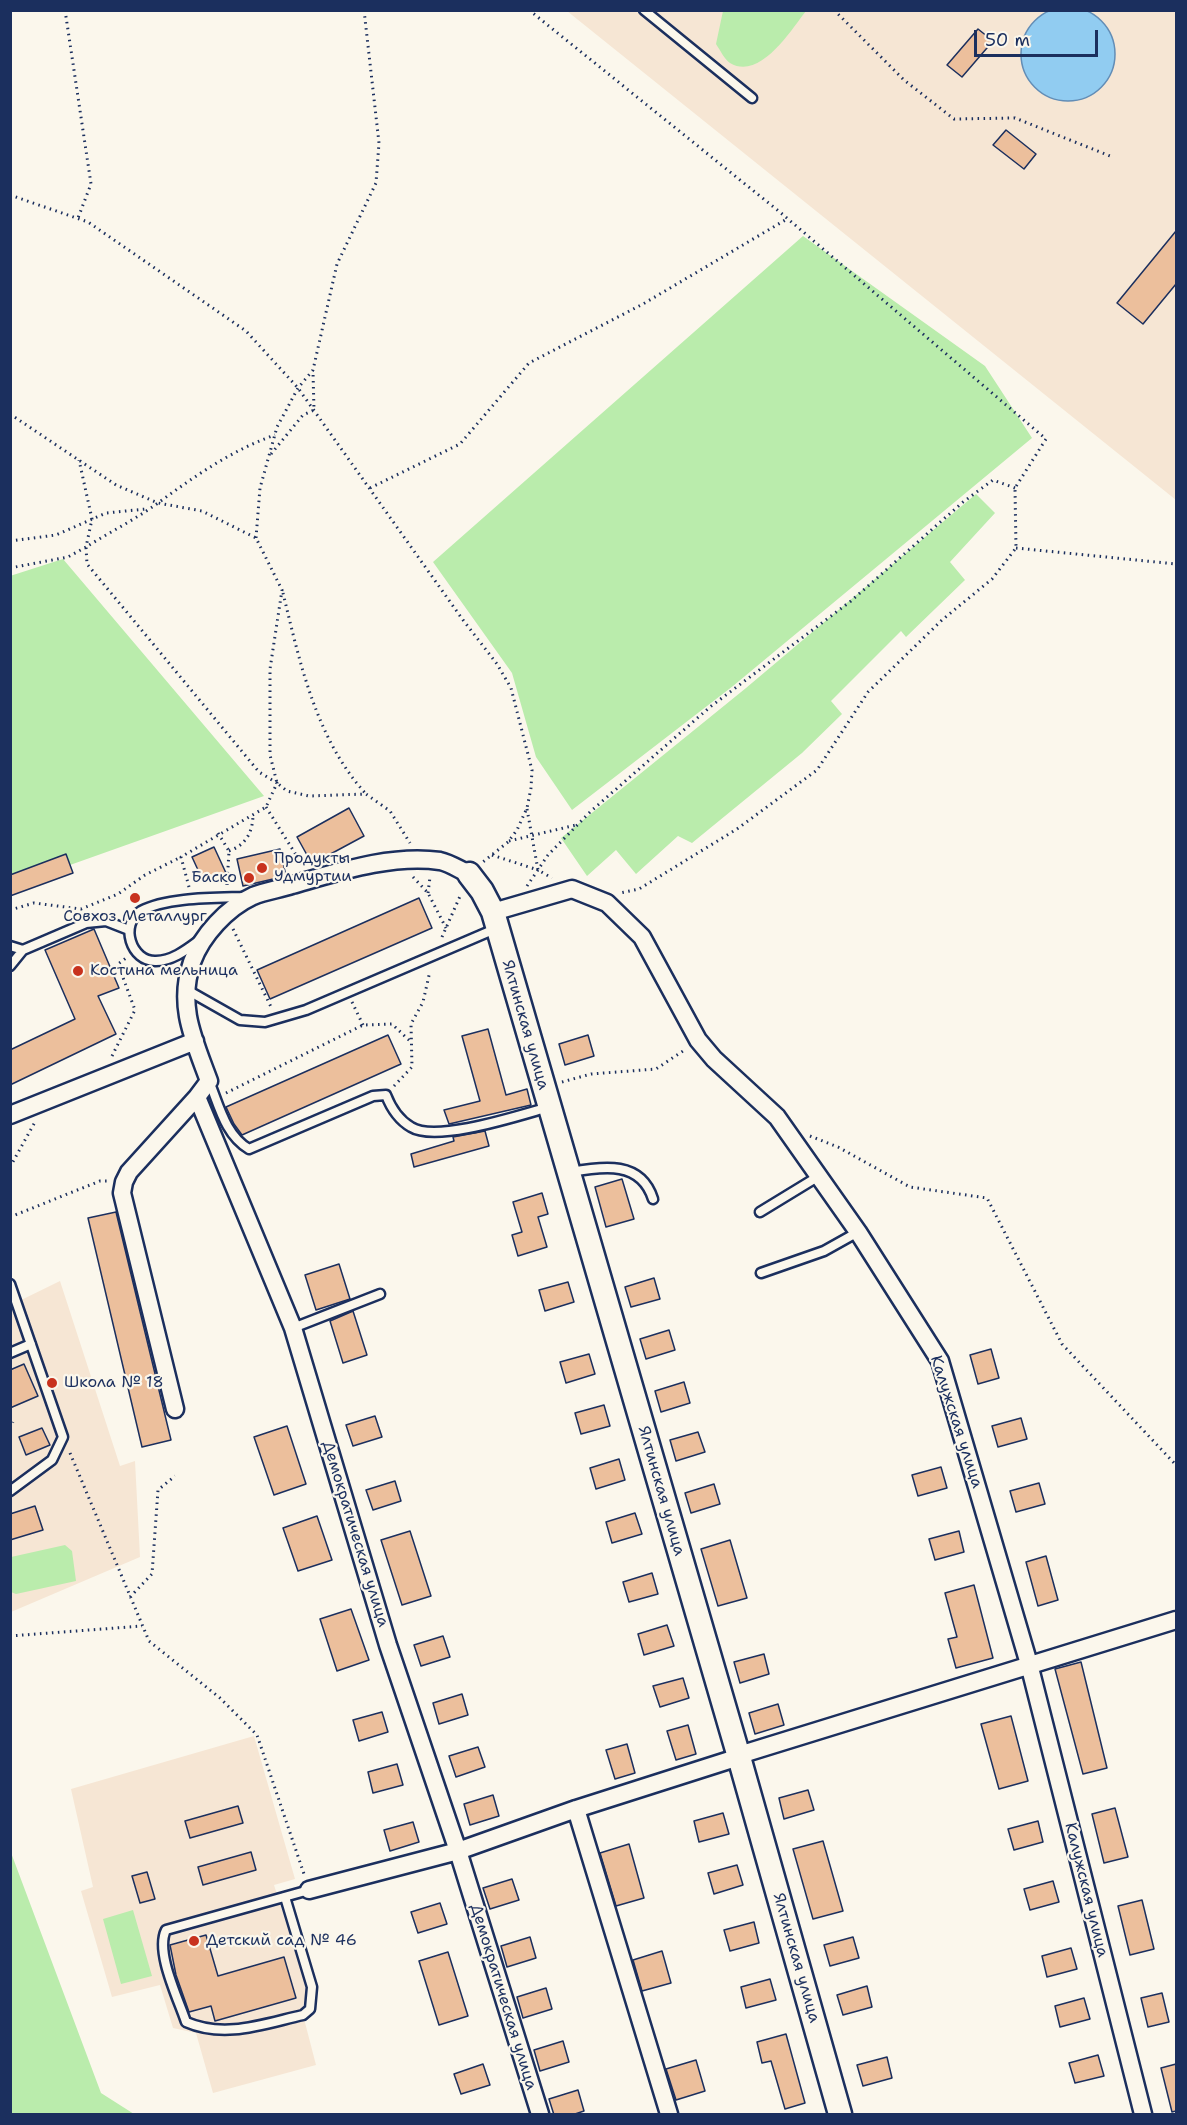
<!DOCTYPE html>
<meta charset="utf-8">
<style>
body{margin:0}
#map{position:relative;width:1187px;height:2125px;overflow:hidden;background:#fbf7ec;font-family:"Shantell Sans",sans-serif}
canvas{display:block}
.frame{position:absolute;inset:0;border:12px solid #1b2f5e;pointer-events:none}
.scale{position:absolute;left:974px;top:30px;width:124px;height:27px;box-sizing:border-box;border:3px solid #1b2f5e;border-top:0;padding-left:8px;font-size:18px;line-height:21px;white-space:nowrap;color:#1b2f5e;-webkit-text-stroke:4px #fbf7ec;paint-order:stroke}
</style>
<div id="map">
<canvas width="1187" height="2125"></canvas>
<div class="frame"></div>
<div class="scale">50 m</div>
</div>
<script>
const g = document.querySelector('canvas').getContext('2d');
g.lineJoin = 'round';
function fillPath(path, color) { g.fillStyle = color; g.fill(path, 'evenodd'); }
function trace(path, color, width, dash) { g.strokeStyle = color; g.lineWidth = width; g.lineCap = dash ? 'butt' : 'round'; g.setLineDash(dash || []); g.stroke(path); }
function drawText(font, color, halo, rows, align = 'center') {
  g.font = font + ' "Shantell Sans",sans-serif'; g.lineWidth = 4.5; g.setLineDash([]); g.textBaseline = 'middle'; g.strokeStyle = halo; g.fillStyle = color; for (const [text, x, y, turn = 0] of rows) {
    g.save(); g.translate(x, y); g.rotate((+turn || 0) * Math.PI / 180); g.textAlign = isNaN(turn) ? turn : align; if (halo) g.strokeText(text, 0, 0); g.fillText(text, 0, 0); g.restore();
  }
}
fillPath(new Path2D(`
 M567,11H1176V500Z
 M60,1281L120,1466L135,1461L140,1557L11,1612V1305Z
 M254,1736L295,1879L274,1885L307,1989L302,2011L316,2065L213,2093L196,2033L173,2028L160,1985L112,1997L81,1891L93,1887L71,1789Z`), '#f6e6d4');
fillPath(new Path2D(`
 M723,11V10L806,11C791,30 760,81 730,63C725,60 720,50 716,44Z
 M803,236L985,366L1032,438L733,686L572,810L536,757L512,673L433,562Z
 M976,494L995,513L950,562L965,580L906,637L901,631L831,701L842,714L802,753L692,843L678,836L636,874L616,850L587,876L561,838L746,688Z
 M63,559L264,796L11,886L10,576Z
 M65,1545L72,1551L76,1581L16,1594L11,1592V1557Z
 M10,1850L101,2093L134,2114H11Z
 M133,1910L152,1976L121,1984L103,1919Z`), '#baecac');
const water = new Path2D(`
 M1021 54a47 47 0 1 1 94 0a47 47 0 1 1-94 0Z`);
fillPath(water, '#91ccf1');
trace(water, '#628db6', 1.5);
const building = new Path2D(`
 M978,29L993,41L962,77L947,65Z
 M1006,130L1036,154L1024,169L993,145Z
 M1176,231V284L1143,324L1117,303Z
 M349,808L364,836L312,864L297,837Z
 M214,847L226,873L204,883L192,857Z
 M280,849L286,876L243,886L237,859Z
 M66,854L73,873L10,896V875Z
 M419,898L432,928L270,999L257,970Z
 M94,929L119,988L98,996L116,1034L10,1085V1050L75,1019L45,950Z
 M488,1029L506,1095L527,1089L531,1105L449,1124L444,1110L480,1101L462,1036Z
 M388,1035L401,1064L242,1135L234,1124L226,1107Z
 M588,1035L594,1056L565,1065L559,1044Z
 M485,1131L489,1146L414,1167L411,1154L454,1141L453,1137Z
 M622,1179L634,1219L606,1227L595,1187Z
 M542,1193L548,1214L538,1217L547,1247L518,1256L512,1235L522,1232L513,1202Z
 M116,1212L171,1440L142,1447L88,1218Z
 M339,1264L350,1299L316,1310L305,1275Z
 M654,1278L660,1299L631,1307L625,1287Z
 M568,1282L574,1302L545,1311L539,1290Z
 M353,1311L367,1355L343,1363L330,1321Z
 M669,1330L675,1350L646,1359L640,1339Z
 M991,1349L999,1378L978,1384L970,1355Z
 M589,1354L595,1374L566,1383L560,1362Z
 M24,1364L38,1396L10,1408V1370Z
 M684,1382L690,1403L661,1412L655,1391Z
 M604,1405L610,1426L581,1434L575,1413Z
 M375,1416L382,1437L353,1446L346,1425Z
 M1021,1418L1027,1439L998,1447L992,1426Z
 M287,1426L306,1484L274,1495L254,1437Z
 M42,1428L50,1445L26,1455L19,1437Z
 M698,1432L705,1452L676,1461L670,1440Z
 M619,1459L625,1480L596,1489L590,1468Z
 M941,1467L947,1488L918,1496L912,1475Z
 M395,1481L401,1501L373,1510L366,1490Z
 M1039,1483L1045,1504L1016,1512L1010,1491Z
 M714,1484L720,1504L691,1513L685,1493Z
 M35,1506L43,1530L10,1540V1514Z
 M635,1513L642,1534L612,1543L606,1522Z
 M317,1516L332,1560L298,1571L283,1528Z
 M410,1531L431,1596L402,1605L381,1540Z
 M959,1531L964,1552L935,1560L929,1539Z
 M730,1540L747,1598L718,1606L701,1549Z
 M1046,1556L1058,1600L1038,1606L1026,1562Z
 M652,1573L658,1594L629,1602L623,1582Z
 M974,1585L993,1658L956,1668L948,1639L957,1637L945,1593Z
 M351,1609L369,1660L337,1671L320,1619Z
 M667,1625L674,1646L644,1655L638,1634Z
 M443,1636L450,1657L421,1666L414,1645Z
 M764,1654L769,1674L740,1683L734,1662Z
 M1081,1662L1107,1768L1083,1774L1055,1669Z
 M683,1678L689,1698L660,1707L653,1686Z
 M462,1694L468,1715L439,1724L433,1703Z
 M778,1704L784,1725L755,1734L749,1713Z
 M382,1712L388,1732L359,1741L353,1720Z
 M1011,1716L1028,1781L999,1789L981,1724Z
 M688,1725L696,1754L676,1760L667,1731Z
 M627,1744L635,1773L615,1779L606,1750Z
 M478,1747L485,1767L456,1777L449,1756Z
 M397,1764L403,1785L373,1793L368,1772Z
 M808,1790L814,1810L784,1819L779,1798Z
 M493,1795L499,1816L470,1825L464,1804Z
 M238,1806L243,1823L190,1838L185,1821Z
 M1115,1808L1128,1857L1104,1863L1092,1814Z
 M723,1813L729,1834L699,1842L694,1821Z
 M1038,1821L1043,1842L1014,1850L1008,1829Z
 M413,1822L419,1842L390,1851L384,1830Z
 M823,1841L843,1911L813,1919L793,1849Z
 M629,1844L644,1898L616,1906L600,1853Z
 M251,1852L256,1870L203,1885L198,1867Z
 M737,1865L743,1885L714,1894L708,1873Z
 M147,1872L155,1899L140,1903L132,1876Z
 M512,1879L519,1900L490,1909L483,1888Z
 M1053,1881L1059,1902L1030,1910L1024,1889Z
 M1142,1900L1154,1949L1130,1955L1118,1906Z
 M440,1903L447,1924L418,1933L411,1912Z
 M754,1922L759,1943L730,1951L724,1930Z
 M206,1935L218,1976L284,1957L296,1998L215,2021L211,2006L189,2012L176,1975L170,1945Z
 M530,1937L536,1958L507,1967L501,1946Z
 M853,1937L859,1958L830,1966L824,1945Z
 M1071,1948L1077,1969L1047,1977L1042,1956Z
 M662,1951L671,1983L642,1991L633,1960Z
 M448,1952L468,2016L439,2025L419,1961Z
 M770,1979L776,2000L746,2008L741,1987Z
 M867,1986L872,2007L843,2015L837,1995Z
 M546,1988L552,2009L523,2018L517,1997Z
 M1162,1993L1169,2022L1148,2027L1141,1998Z
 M1084,1998L1090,2019L1060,2027L1055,2006Z
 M786,2034L805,2103L785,2109L771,2061L762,2063L757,2042Z
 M563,2041L569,2062L540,2071L534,2050Z
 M1098,2055L1104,2076L1075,2083L1069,2063Z
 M887,2057L892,2078L863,2086L857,2065Z
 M696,2060L705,2091L676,2100L666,2069Z
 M483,2064L490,2085L461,2094L454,2074Z
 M1176,2064V2111L1172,2112L1161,2068Z
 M578,2090L584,2111L572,2115H554L549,2099Z`);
fillPath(building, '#ecbf9c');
trace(building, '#1b2f5e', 1.5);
const lane = new Path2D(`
 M644,10L752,98
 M197,942C185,951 171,961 156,961C131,962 119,924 141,911C167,897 216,898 245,897
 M10,946L23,950
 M10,966L23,950L86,923L106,921L129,930
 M187,990L240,1020L265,1022L306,1010L495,929
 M209,1081C219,1105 225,1135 249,1149L373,1096L386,1095C391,1108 399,1120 411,1127C436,1143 520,1115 549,1107
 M571,1172C604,1166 641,1161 653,1199
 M760,1212L819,1176
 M761,1273L824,1251L858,1232
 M10,1284L63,1437L52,1460L10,1491
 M293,1328L380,1294
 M10,1353L31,1344
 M285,1897L312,1987L310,2009L303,2015C263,2024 225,2039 186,2022C178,1998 155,1952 166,1930L309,1890`);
const street = new Path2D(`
 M469,874C460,870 450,863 440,861C392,854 338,872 292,885C280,889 265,891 253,896C227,908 202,935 192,962C177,1006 194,1040 209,1081L197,1097L293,1328L388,1645L458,1851L540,2114
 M493,912L572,889L607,903L642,937L698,1040L714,1059L777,1117L858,1232L940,1361L1029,1664L1143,2114
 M10,1115L195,1041
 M175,1409L122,1193L124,1182L129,1172L197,1097
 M576,1809L669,2114
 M309,1890L458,1851L576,1809L739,1757L749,1752L1176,1620`);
const secondary = new Path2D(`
 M469,874L482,891L493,912L739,1757L840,2114`);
trace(lane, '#1b2f5e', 13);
trace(street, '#1b2f5e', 21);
trace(secondary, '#1b2f5e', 27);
trace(new Path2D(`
 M65,10L91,184L78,218
 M529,10L781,213L1046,439L1015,488L1016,548L992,579L942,620L868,692L817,770L737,829L639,889L620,893
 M834,10L904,80L954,119L1015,118L1110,156
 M10,195L88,222L246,331L298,388L463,620L497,664L511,688L532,770L531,788L527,808L517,830L508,842L483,862
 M10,414L116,485L158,503L202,511L256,538L282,590L270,669V755L277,783L287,791L309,796L366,794L390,811L410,843
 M271,454L303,415L314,410L313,372
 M370,488L460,444L529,363L643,304L787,219
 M256,538L260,488L277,427L298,388L313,370L337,264L376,183L379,143L364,10
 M10,541L56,535L106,513L146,509
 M1016,548L1176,564
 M10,568L68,557L86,547L92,519L79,460
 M283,593C300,663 316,739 366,794
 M266,807L303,866
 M527,809L538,870L552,878
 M218,833L229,851L227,885
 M509,841L576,825
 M229,851C246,845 253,832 253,814
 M492,855L538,870
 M413,877L428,893L446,928
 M527,886L548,855L591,811L710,707L851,601L963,502L993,480L1015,488
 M189,887L181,857L266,807L277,783L259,772L87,564L86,547C110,532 136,519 158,503C195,476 232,450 275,435
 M428,893L430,877
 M10,910L34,903L81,909L118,894L145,875L181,857
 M233,929L272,1009
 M442,937L461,894
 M352,1002L363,1025
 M112,1056L135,1010L118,964L126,958
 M562,1082L591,1074L656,1069L686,1049
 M394,1086L412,1067L411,1024L423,1002L430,971
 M226,1093L363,1025L392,1024L411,1042
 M810,1136L838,1147L910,1187L987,1198L1062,1344L1176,1465
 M10,1167L35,1122
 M10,1217L100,1181H110
 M10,1428L13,1422
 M70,1453L149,1641L220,1698L257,1735L305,1877
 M130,1597L152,1574L158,1490L175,1476
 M10,1636L142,1626`), '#1b2f5e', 3, [1.5, 4.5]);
trace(lane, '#fbf7ec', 8);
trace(street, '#fbf7ec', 16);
trace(secondary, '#fbf7ec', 22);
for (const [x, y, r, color] of [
 [262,868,6,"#c8321e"],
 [249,878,6,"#c8321e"],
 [135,898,6,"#c8321e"],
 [78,971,6,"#c8321e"],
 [52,1383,6,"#c8321e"],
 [194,1941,6,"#c8321e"]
]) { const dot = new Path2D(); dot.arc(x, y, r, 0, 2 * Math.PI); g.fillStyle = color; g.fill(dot); trace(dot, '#fbf7ec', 2); }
drawText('16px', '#1b2f5e', '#fbf7ec', [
 ["Продукты",274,859],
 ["Удмуртии",274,877],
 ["Баско",237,878,"right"],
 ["Совхоз Металлург",135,917,"center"],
 ["Костина мельница",90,971],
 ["Школа № 18",64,1383],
 ["Детский сад № 46",206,1941]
], 'left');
drawText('16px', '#1b2f5e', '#fbf7ec', [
 ["Ялтинская улица",525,1025,74],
 ["Калужская улица",956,1422,72],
 ["Ялтинская улица",661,1491,74],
 ["Демократическая улица",355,1534,73],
 ["Калужская улица",1086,1890,76],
 ["Ялтинская улица",796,1958,74],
 ["Демократическая улица",503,1997,73]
]);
</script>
